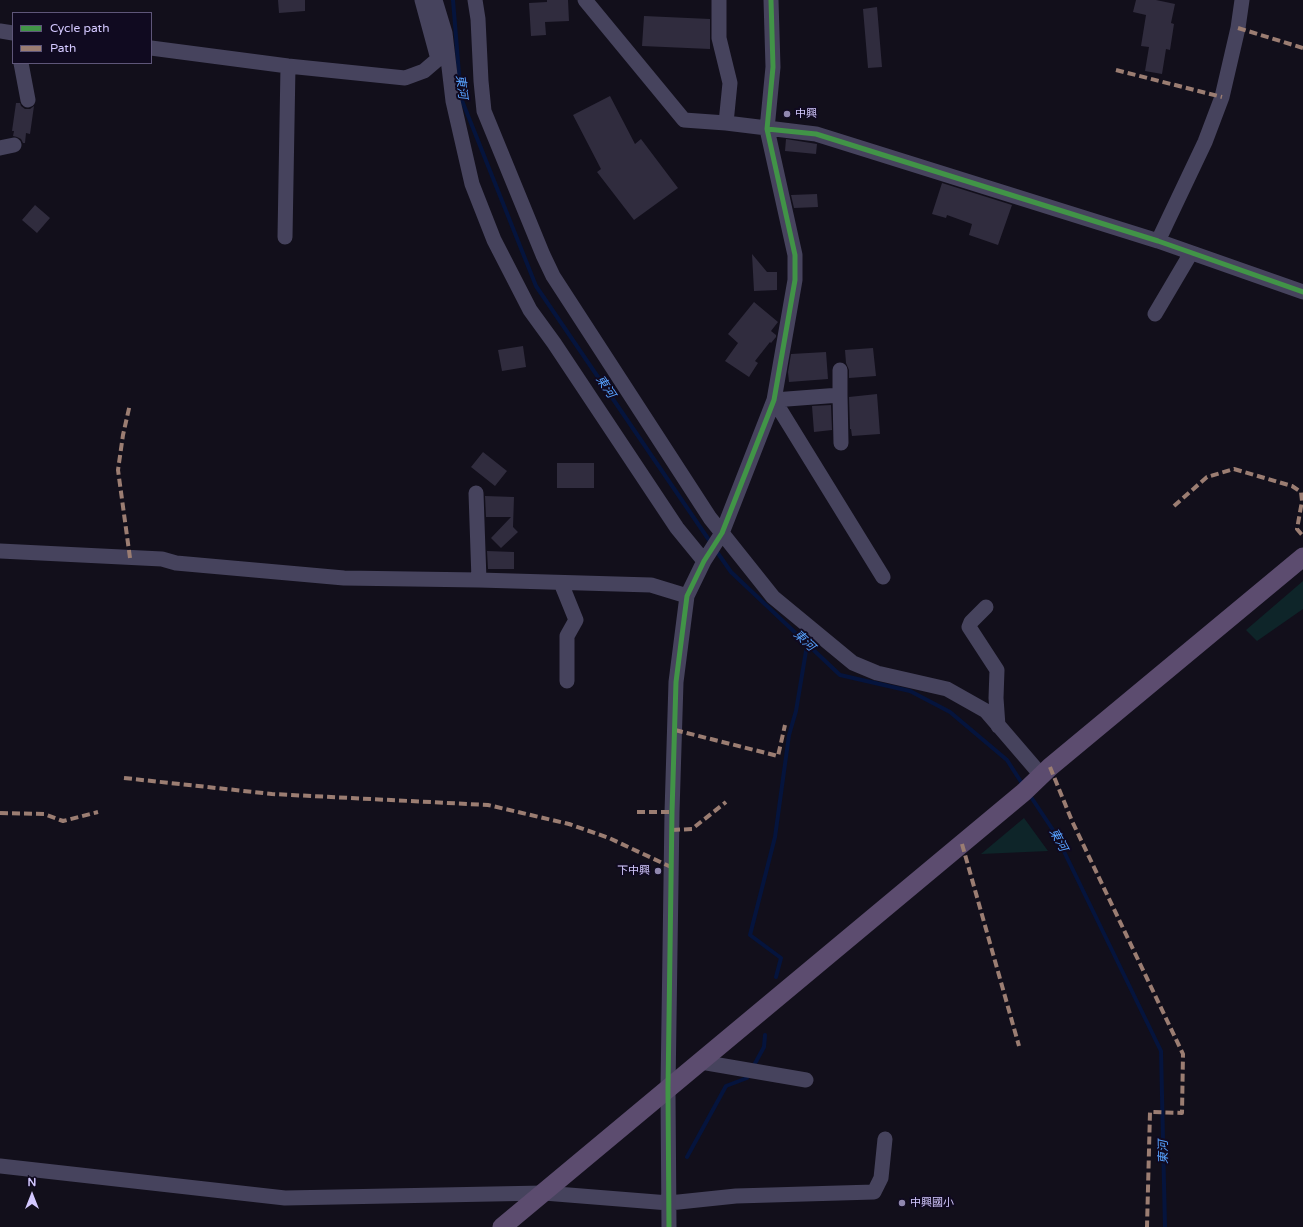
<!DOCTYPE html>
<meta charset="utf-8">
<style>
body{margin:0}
#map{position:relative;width:1303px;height:1227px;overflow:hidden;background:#120f1b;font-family:"Varela Round",sans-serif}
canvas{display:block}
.legend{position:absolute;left:12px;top:12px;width:140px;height:52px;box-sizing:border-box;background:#100a20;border:1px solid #5e5679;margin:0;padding:5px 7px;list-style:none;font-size:12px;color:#d4c9ff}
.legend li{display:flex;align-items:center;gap:8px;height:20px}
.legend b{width:20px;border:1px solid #5e5679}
.north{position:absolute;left:12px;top:1175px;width:40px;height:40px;-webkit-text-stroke:3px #100a20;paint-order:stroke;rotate:0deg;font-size:11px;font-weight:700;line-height:16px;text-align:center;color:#d4c9ff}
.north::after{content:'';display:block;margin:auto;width:14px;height:18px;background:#d4c9ff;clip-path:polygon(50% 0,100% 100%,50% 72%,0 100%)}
</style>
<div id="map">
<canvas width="1303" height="1227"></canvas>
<ul class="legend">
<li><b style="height:5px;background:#419447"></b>Cycle path</li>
<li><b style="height:5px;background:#9b7d72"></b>Path</li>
</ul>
<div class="north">N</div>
</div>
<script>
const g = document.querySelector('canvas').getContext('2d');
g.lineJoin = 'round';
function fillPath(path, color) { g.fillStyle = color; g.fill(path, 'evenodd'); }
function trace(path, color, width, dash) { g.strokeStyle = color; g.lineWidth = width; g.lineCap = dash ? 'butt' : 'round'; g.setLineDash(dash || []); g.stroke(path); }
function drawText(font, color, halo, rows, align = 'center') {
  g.font = font + ' "Varela Round","Noto Sans TC",sans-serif'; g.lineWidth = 4; g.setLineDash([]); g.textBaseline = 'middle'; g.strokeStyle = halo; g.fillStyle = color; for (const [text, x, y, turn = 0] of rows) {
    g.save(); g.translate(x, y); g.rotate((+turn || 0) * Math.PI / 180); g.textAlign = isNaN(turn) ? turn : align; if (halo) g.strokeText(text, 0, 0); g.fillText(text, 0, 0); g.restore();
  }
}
fillPath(new Path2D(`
 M1303,581V609L1257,641L1246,630Z
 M1024,818L1048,851L981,854Z`), '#0e2529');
trace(new Path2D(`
 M453,0L461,98L536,286L711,543
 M715,549L731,572L840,675L910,691L950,712L1007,760L1023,785
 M1029,794L1055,833L1161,1051L1165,1227
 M776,977L781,958L750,935L775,837L789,735L796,711L807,645
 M753,1067L764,1047L765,1035
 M687,1157L726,1086L747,1078L750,1073`), '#05143d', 4);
fillPath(new Path2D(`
 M278,0H305V11L279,13Z
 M547,0H568L569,21L545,22L546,35L531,36L529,3L547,2Z
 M1136,0H1156L1175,4L1171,23L1174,24L1170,50L1166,49L1162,74L1145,71L1149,47L1141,46L1146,15L1133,12Z
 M877,7L882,67L868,68L863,9Z
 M644,16L710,19V49L642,46Z
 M610,96L635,144L641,139L678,188L634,220L597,172L601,169L573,115Z
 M16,103H20L21,106L25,109H30L34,106L30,134L26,133L25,143H23L21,139L17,137L13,136L14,131H12Z
 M786,139L817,144L816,154L785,151Z
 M942,183L1012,205L998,245L969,235L972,224L947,215L946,218L932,214Z
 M817,194L818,207L794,208L791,195Z
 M35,205L50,218L37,233L22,220Z
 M752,254L767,272H777V290L754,291Z
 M754,302L778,322L771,331L776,335V337L771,343L770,342L755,361L758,363L749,377L725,361L738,343L728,334Z
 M523,346L526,367L502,371L498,350Z
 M873,348L876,376L849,378V370L846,363L845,350Z
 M826,352L828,379L789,382L788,372L791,354Z
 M877,394L880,434L852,436L851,429H850L849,397Z
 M831,405L832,430L814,432L812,406Z
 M483,452L507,471L495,486L471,467Z
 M557,463H594V488H557Z
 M485,496L514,497L513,527L518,532L501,548L491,538L511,517H486Z
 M487,551L514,552V569H488Z`), '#302c3e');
trace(new Path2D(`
 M435,0L445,33L453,101L472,184L494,240L530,310L554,343L677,528L704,561
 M475,0L478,19L481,81L484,111L543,255L553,276L710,518L773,597L853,663L877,673L947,689L986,711L1041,775
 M585,0L684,120L726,123L816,134L1158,241L1303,292
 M719,0V38L730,83L726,123
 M0,31L13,33
 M151,48L288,66L405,78L424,71L438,59L422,0
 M21,63L28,100
 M0,148L14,145
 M285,237L288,66
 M1158,241L1205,142L1222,97L1238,28L1242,0
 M1155,314L1191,253
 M840,370V395
 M841,443L840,395L774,400L883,577
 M476,493L479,580
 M0,551L162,559L176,563L344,578L479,580L651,585L687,596
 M561,583L576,620L567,636V681
 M986,607L971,622L969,627L997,670L996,698L998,726
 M701,1062L806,1080
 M0,1166L285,1198L544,1193L669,1203L736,1196L874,1192L881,1178L885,1139
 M669,1227L668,1089L672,812L676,682L687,596L704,561L722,533L774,400L795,280V255L767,129L773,67L771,0`), '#46435d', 15);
trace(new Path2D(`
 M502,1227L1024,792L1050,767L1303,557`), '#5c4c6f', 19);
trace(new Path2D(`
 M1238,28L1303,48
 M1116,70L1222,97
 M1174,506L1207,477L1234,469L1292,486L1301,492L1302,501L1297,529L1303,536
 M130,558L118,470L123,435L130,404
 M675,730L778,756L785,725
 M1050,767L1072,821L1183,1054L1182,1113L1150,1112L1147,1227
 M124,778L272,794L488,805L569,824L609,838L671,867
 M637,812H672
 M0,813L44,814L63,821L98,812
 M672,830L692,829L726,802
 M962,844L1019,1046`), '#9b7d72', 4, [8, 4]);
trace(new Path2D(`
 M767,129L816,134L1158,241L1303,292
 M669,1227L668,1089L672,812L676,682L687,596L704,561L722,533L774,400L795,280V255L767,129L773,67L771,0`), '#419447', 5);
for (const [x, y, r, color] of [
 [787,114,4,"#9088af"],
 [658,871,4,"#9088af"],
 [902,1203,4,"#9088af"]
]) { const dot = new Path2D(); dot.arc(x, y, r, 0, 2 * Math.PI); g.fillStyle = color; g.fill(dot); trace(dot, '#100a20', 1.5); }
drawText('11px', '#d4c9ff', '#100a20', [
 ["中興",795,114],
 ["下中興",650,871,"right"],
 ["中興國小",910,1203]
], 'left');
drawText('italic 12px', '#57a2ff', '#100a20', [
 ["東河",461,87,82],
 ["東河",605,387,56],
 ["東河",804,641,43],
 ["東河",1058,840,62],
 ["東河",1164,1152,-91]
]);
</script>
